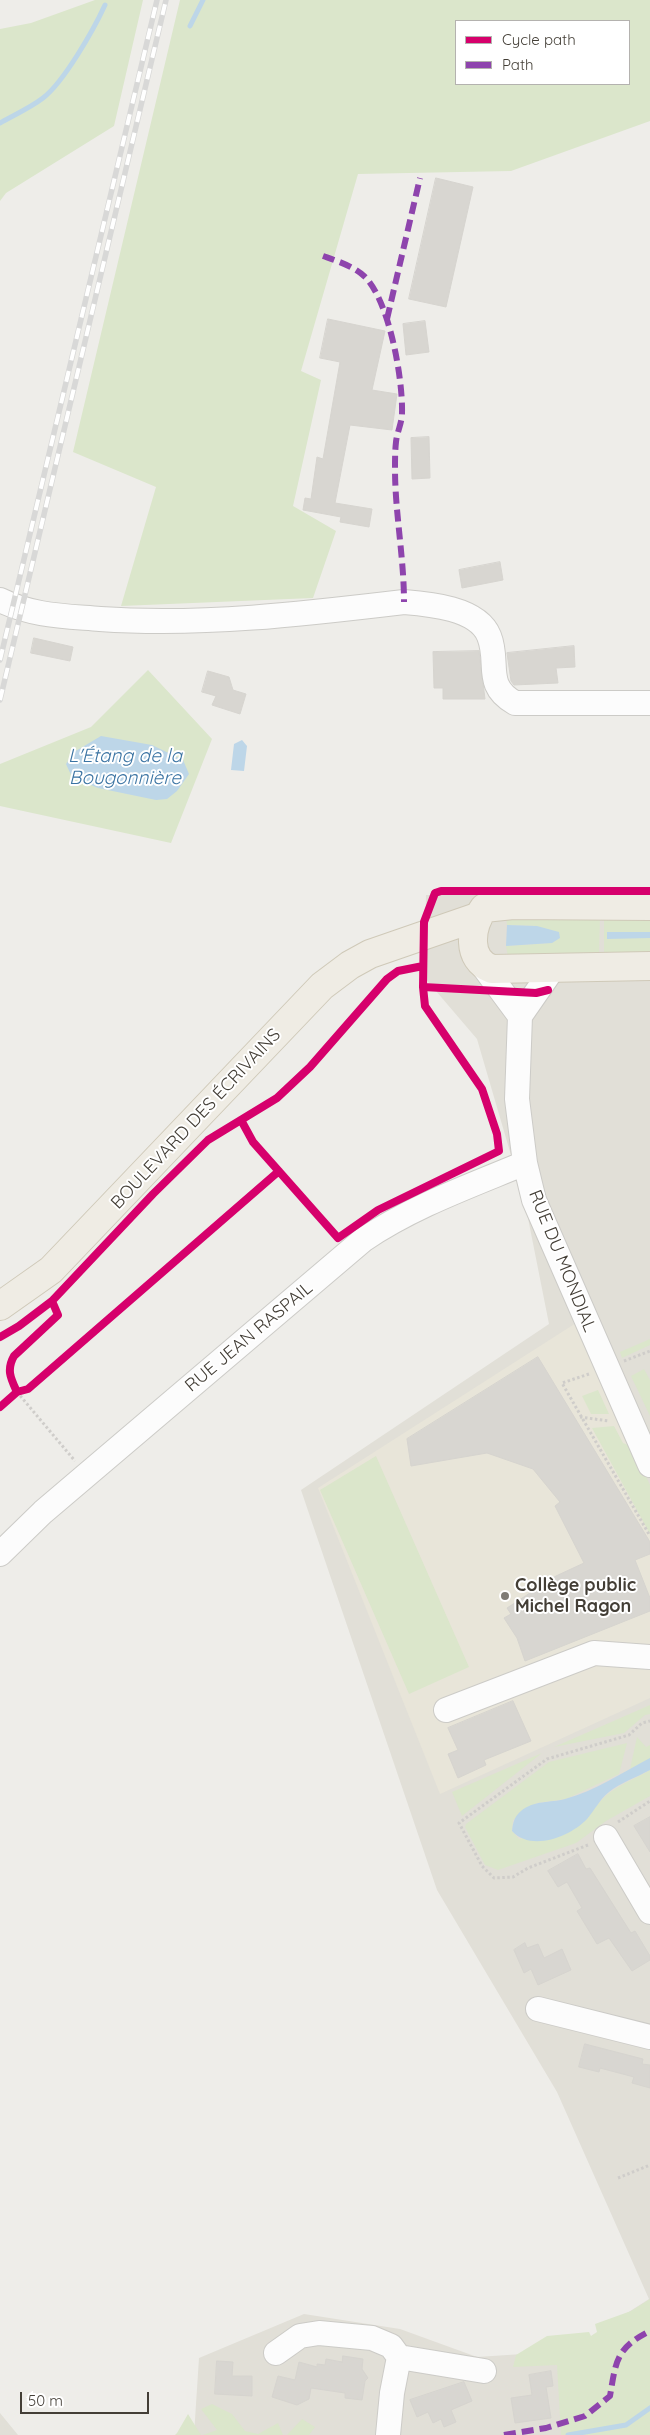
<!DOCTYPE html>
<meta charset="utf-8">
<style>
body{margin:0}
#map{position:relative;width:650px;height:2435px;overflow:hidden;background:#eeede9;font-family:Quicksand,sans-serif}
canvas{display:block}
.legend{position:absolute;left:455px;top:20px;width:175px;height:65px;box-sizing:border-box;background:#fff;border:1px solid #b4b2af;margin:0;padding:6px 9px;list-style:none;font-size:15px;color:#433e36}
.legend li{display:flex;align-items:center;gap:10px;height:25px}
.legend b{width:25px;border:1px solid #b4b2af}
.scale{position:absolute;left:20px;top:2392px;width:129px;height:22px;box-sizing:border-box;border:2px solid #433e36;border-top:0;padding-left:6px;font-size:15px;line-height:18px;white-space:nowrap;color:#433e36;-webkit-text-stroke:4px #fff;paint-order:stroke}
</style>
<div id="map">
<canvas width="650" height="2435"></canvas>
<ul class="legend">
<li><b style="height:6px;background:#d6006c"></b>Cycle path</li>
<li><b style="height:6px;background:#8e44ad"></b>Path</li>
</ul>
<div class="scale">50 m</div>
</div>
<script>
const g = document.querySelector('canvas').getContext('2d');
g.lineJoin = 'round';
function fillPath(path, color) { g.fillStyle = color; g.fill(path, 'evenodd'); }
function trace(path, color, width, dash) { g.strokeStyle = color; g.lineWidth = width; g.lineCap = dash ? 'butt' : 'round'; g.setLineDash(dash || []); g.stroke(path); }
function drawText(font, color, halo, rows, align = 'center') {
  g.font = font + ' Quicksand,sans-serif'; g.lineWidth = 4; g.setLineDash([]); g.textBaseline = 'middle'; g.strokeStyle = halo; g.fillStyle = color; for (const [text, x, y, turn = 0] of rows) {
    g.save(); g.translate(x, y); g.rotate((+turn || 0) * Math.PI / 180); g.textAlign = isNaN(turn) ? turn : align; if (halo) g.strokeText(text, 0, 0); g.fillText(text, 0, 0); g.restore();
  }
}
fillPath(new Path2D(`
 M650,894V2435H194L199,2358L304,2314L400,2329L477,2357L568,2351L649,2299L557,2092L437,1890L301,1490L549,1324L525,1203L477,1039L424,977L426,895Z
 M0,2413L18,2435H0Z`), '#e1dfd7');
fillPath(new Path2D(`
 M576,1323L650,1494V1698L440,1794L318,1488Z`), '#e8e5d9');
fillPath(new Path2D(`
 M95,0H143L114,126L6,193L0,201V29L31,23Z
 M180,0H650V121L511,171L358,174L301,371L321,380L293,506L336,531L313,598L121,606L156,487L73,452ZM456,21H629V84H456Z
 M148,670L212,739L171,843L0,806V764L91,727Z
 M506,916H600L599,955L508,957L506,946L550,943L537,926L507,925Z
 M650,916V956H604V917Z
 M650,1339V1345L622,1358L620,1352Z
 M644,1369L650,1380V1416L631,1376Z
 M598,1390L609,1414H591L582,1396Z
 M614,1426L623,1443L633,1447L650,1485V1534L592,1428Z
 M376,1456L469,1667L409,1694L320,1490Z
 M650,1705V1714L645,1715L624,1733L554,1747Z
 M637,1737L646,1747L650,1745V1759L630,1769Z
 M627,1743L619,1774L566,1799L537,1803L513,1820L512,1831L519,1839L588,1818C607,1788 620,1787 650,1770V1796L606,1821L576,1843L498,1870L485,1865L465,1827L466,1824L549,1762Z
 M542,1753L462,1816L452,1792Z
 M650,2299V2435H561L557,2365L513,2367L516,2355L547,2336L589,2332L591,2336L597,2332L595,2324L631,2311Z
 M212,2404L232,2414L245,2431L258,2434L278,2423L283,2435H203L217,2430L201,2409Z
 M188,2414L201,2435H175L177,2433Z
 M302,2419L315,2427L309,2435H287Z`), '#dbe6cb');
fillPath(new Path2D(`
 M101,736L152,745L183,760L189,774L177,791L167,799L156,800L98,788L72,777L66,764L74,752Z
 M242,740L247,746L244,771L231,770L234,744Z
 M507,925L537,926L559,932L560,938L552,943L506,946Z
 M607,932H650V938L607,939Z
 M650,1758V1770C637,1777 620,1783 609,1792C599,1800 595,1810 587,1819C570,1837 531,1852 512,1831C513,1823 514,1817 521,1811C534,1800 550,1803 565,1799C595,1791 623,1772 650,1758Z`), '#bdd6e8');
trace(new Path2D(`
 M190,26L203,0
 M0,123C14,115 30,108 43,98C64,82 94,29 105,5
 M568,2435L626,2425L650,2408`), '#bdd6e8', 5);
const building = new Path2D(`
 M436,178L473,187L446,307L409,299Z
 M328,319L385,331L372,390L397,394L392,430L350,425L335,503L372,509L369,527L340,522L341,517L303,510L305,498L311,499L317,457L323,459L340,362L320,358Z
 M425,321L429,352L406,355L403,324Z
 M429,437L430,478L412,479L411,438Z
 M500,562L503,580L462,588L459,570Z
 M34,638L73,647L70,661L31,653Z
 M574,646L575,667L556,668L558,683L514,685L511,681L507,653Z
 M479,651L485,699H443V688H434L433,652Z
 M208,671L229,677L233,690L246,694L240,714L212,705L216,696L202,692Z
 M538,1357L650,1542V1554L635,1560L650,1598V1611L525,1661L517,1638L504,1618L511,1614L507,1608L556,1576L584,1563L555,1506L560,1502L533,1469L487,1453L411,1466L407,1439Z
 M513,1701L531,1741L484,1760L486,1765L458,1778L448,1754L458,1750L448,1728Z
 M650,1817V1852L634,1826Z
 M578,1854L586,1869L590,1868L631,1933L635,1931L650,1956V1960L632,1971L609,1938L597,1944L577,1911L582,1908L567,1882L558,1887L548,1871Z
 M525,1943L527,1948L538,1944L544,1958L562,1949L571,1970L538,1985L531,1969L524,1973L514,1950Z
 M585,2044L643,2059L642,2064L650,2065V2088L632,2083L634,2077L600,2068L599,2072L579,2067Z
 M343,2356L363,2359L362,2369L368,2378L365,2381L362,2400L345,2398V2393L311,2388L309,2399L297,2405L272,2397L278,2376L295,2380L299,2362L317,2367V2364L325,2365L326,2359L342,2362Z
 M217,2361L233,2362L232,2376H252V2396L215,2394Z
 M551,2371L553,2386L546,2387L551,2418L515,2423L511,2398L532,2395L529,2375Z
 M464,2382L472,2401L451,2410L456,2422L444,2427L441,2419L433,2423L428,2412L417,2417L410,2400Z`);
fillPath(building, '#d8d6d1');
trace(building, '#d6d4cf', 1);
const minor = new Path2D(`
 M0,600C32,616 65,616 100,619C202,626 303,614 404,602C429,604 478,608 489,636C500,663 483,685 515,703H650
 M483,966L520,1016
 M554,967L520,1016L517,1099L525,1163L534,1200L650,1465
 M0,1554L43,1512L363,1240C413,1206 470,1186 525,1163
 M446,1710L594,1653L650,1657
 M606,1837L650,1912
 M538,2009L650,2037
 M276,2353L300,2336L319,2333L372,2338L391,2346L399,2357
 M388,2435L392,2393L399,2357L484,2371`);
const major = new Path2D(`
 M650,906L513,905L484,908C470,927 466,960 492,969L650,966
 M0,1306L51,1270L322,986L350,965L370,954L477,917`);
trace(minor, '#cccbc7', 26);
trace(major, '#cfc9b8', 30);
trace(new Path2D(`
 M624,1361L650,1351
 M589,1374L562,1383L650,1536
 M17,1392L75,1461
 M580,1417L609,1421
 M618,1822L650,1801
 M588,1845L528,1868L513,1877L494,1878L482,1866L459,1823L547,1759L629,1735L642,1723L650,1721
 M618,2178L650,2165`), '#cfcdca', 3, [2.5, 2.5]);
trace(minor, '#fcfcfc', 24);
trace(major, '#efece4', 28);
const rail = new Path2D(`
 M0,660L157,0
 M0,700L166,0`);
trace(rail, '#d8d8d7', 5.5);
trace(rail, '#fff', 4, [11]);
trace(new Path2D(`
 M323,256C337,261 353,266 364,276C389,299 403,379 402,413C402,423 397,432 396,442C395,451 395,460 395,469C395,513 404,557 404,602
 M387,319L420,178
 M504,2435L546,2428L585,2416L610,2396C616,2361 616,2348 650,2331`), '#8e44ad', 6, [12, 6]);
trace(new Path2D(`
 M548,990L536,993L423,987L424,922L435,893L441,891H650
 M241,1120L253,1142L338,1238L378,1210L499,1151L497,1134L482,1089L425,1006L423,987
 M0,1337L19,1326L52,1301L153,1194L208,1140L277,1098L310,1067L387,979L398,971L423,966
 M17,1392C11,1379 6,1370 14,1356L58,1315L52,1301
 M0,1407L17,1392L28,1389L279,1171`), '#d6006c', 8);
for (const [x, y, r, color] of [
 [505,1596,5,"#7f7b75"]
]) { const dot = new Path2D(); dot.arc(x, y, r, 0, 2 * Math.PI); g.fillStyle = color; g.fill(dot); trace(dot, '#fff', 2); }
drawText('18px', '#433e36', '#fff', [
 ["BOULEVARD DES ÉCRIVAINS",196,1119,-47],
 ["RUE DU MONDIAL",562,1261,68],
 ["RUE JEAN RASPAIL",249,1337,-40]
]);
drawText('bold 18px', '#433e36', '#fff', [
 ["Collège public",515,1586],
 ["Michel Ragon",515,1607]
], 'left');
drawText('italic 19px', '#3b74a3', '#fff', [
 ["L'Étang de la",125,756],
 ["Bougonnière",125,778]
]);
</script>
